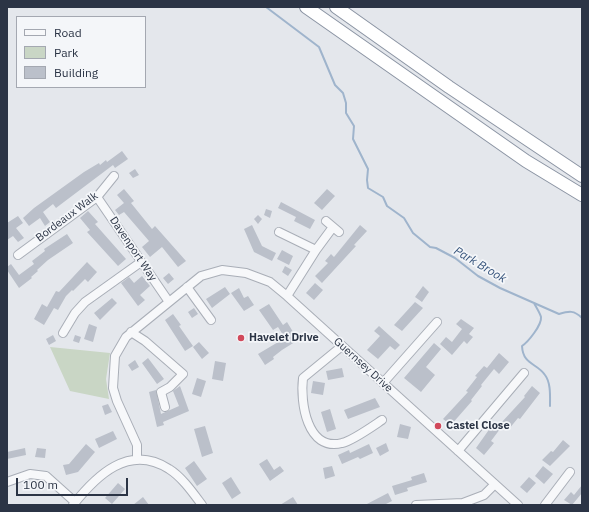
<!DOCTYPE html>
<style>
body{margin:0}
#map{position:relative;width:589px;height:512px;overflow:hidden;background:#e4e7ec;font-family:"IBM Plex Sans",sans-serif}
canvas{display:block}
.frame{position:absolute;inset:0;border:8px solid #2b3445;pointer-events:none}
.legend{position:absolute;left:16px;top:16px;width:130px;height:72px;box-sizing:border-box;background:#f4f6f9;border:1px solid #a4a8b1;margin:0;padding:5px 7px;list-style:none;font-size:12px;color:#2b3445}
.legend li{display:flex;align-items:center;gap:8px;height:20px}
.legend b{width:20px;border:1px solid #a4a8b1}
.scale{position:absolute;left:16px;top:478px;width:112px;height:18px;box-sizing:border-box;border:2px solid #2b3445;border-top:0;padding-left:5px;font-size:12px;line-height:14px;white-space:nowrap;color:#2b3445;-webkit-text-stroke:3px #f4f6f9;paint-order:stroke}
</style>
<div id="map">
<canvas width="589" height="512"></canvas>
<div class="frame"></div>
<ul class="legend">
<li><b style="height:5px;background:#f7f8fa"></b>Road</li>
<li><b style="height:11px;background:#c9d6c5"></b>Park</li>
<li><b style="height:11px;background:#bbc0ca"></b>Building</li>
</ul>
<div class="scale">100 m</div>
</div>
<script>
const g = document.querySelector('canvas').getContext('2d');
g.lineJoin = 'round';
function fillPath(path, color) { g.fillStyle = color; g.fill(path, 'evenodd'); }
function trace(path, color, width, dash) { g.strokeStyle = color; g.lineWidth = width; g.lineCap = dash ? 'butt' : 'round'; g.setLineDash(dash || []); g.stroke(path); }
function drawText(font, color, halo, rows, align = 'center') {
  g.font = font + ' "IBM Plex Sans",sans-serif'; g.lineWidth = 3.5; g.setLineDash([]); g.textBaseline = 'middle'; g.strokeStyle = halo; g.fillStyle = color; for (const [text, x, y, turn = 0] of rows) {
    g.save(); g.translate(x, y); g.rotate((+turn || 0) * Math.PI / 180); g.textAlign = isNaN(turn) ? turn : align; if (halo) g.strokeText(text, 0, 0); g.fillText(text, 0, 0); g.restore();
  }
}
fillPath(new Path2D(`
 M50,347L110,353L106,379L109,399L70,391Z`), '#c9d6c5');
trace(new Path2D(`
 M266,7L319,47L335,85L343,93L346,103V113L354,126L353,139L368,169L367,180L368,188L383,197L387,206L404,218L413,233L430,247L436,248L455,258L478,276L500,288L559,314C569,311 574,310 582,318
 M534,303C536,307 540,313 541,317C542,325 528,342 522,346C523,365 537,363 545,375C551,383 550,396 550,406`), '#9fb4cc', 2);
fillPath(new Path2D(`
 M122,151L128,159L115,168L113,165L56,208L53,204L43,212L50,222L45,226L40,218L29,226L23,218L34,208L84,172L99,163L100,165L106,160L107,162Z
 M135,169L139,175L133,178L129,173Z
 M124,189L134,201L131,203L152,229L155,226L186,261L178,267L162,247L150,257L142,247L149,241L124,212L119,215L115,210L124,203L117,195Z
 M327,189L335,196L322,210L314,203Z
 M281,202L315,220L310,229L294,221L296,217L278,208Z
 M266,209L272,211L270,218L264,215Z
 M88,211L98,222L95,224L126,259L118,266L87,232L90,230L80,218Z
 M258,215L262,219L258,224L254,219Z
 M18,216L23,223L16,228L24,238L18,242L13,236L7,240V223Z
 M252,225L262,246L276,253L272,261L254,252L244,229Z
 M360,225L367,231L354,245L356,246L322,283L315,276L328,263L325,261L331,254L334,257Z
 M67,234L73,243L48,260L37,270L38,271L31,277L32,278L19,288L7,270V267L11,264L19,275L34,264L32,261L45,251L44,249Z
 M282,250L293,256L289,265L277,259Z
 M87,262L97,272L88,282L85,279L73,291L72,290L66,296L58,310L54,308L44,325L34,319L42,304L47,307L56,291L59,292Z
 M285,266L292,270L288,276L282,272Z
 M169,273L174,279L168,284L163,278Z
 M142,276L150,286L140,295L145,300L138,306L121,283L129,277L134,283Z
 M315,283L323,290L314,300L306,293Z
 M423,286L429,292L422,302L415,297Z
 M225,287L230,294L212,308L206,299Z
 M239,288L244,298L248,296L254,305L244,311L231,293Z
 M112,298L117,303L100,320L94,313Z
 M415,302L423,308L402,331L394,325Z
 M269,304L283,325L287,322L298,340L282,350L273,357L274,359L265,365L258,354L285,338L278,327L273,330L259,310Z
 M194,308L198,314L192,318L188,312Z
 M173,314L181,325L179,326L193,346L185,351L165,320Z
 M461,319L474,328L469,334L473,337L467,344L464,341L452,355L440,344L446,337L452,342L462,329L456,324Z
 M89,324L97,327L93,342L84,339Z
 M379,326L400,345L395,350L390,346L378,359L367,350L380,336L374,331Z
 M53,335L56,341L49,345L46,339Z
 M75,335L81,337L79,343L73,341Z
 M199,342L209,353L202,359L193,347Z
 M434,343L441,349L426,367L435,375L421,392L404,378Z
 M499,353L509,362L499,374L494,369L481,385L482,386L471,400L472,401L451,425L443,419L468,392L466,391L477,377L475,376L484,366L487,368Z
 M148,358L164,379L157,384L142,363Z
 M135,360L139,367L132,371L128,365Z
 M215,361L226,363L223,381L212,379Z
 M342,368L344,377L328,380L326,371Z
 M197,378L206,381L201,397L192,394Z
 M313,381L325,383L323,395L311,393Z
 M180,386L189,411L163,422L164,425L157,427L149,392L156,390L161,414L179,406L173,391Z
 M532,386L540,393L520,419L518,418L509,429L501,423L525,397L524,396Z
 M375,398L380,407L348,419L344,410Z
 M108,404L112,412L105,415L102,406Z
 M330,409L336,429L327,432L321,412Z
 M400,424L411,427L408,439L397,437Z
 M493,424L500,429L491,441L494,443L484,455L476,448Z
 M205,426L213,453L202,457L194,429Z
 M113,431L117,439L99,448L95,439Z
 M563,440L570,446L550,466L542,460L551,451L553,452Z
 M386,443L389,451L380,456L376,448Z
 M86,444L95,452L78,472L66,475L63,465L69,464Z
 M369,444L373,453L360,459L358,457L342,464L338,455L349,450L350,453Z
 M25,448L26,455L7,459V452Z
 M37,448L46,449L45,458L35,457Z
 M267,459L274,470L280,466L284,471L270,481L259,464Z
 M194,461L207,479L197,486L185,468Z
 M332,466L335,476L325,479L323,468Z
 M543,466L553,474L544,484L535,476Z
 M424,473L427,482L407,488L408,491L395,495L392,486L412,480L411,477Z
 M231,477L241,493L232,499L222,483Z
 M529,477L536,483L527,493L520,487Z
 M118,483L125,489L112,504L105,498Z
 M582,485V493L572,505L564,500L571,492L574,495Z
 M388,493L392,501L384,505H365Z
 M143,497L149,505H133Z
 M293,497L298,505H280Z`), '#bbc0ca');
const minor = new Path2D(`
 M97,197L169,302
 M326,221L339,232
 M279,232L316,250
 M18,255L97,197L114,176
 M187,287L211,320
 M287,296L316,250L333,227
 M131,332L145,341L183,374L170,387L161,392L165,407
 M63,333L75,313L85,302L141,262
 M342,346L303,378C300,402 307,452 342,443C352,441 373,426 382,420
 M383,383L437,322
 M458,451L524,373
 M137,460V445L117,401L113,388L115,356L126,337L201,276L222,270L246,273L270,282L287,296L518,505
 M7,482L30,474L46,476L75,502
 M73,505C96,476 129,443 169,469C182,477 193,493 202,505
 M416,505L463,503L484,495L495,484
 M545,505L570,472`);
const highway = new Path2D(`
 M306,7L526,161L582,195
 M336,7L449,87L582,176`);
trace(minor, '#a9aeb7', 10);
trace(highway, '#8b94a3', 14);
trace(minor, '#f7f8fa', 8);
trace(highway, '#fff', 12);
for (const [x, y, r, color] of [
 [241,338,4,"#d1495b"],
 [438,426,4,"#d1495b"]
]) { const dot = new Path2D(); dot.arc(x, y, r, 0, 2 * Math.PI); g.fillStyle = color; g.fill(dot); trace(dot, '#f4f6f9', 1.5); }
drawText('11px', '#2b3445', '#f4f6f9', [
 ["Bordeaux Walk",67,217,-37],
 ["Davenport Way",133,249,56],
 ["Guernsey Drive",363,365,42]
]);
drawText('bold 11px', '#2b3445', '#f4f6f9', [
 ["Havelet Drive",249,338],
 ["Castel Close",446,426]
], 'left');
drawText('italic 12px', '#34527a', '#f4f6f9', [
 ["Park Brook",480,265,31]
]);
</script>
